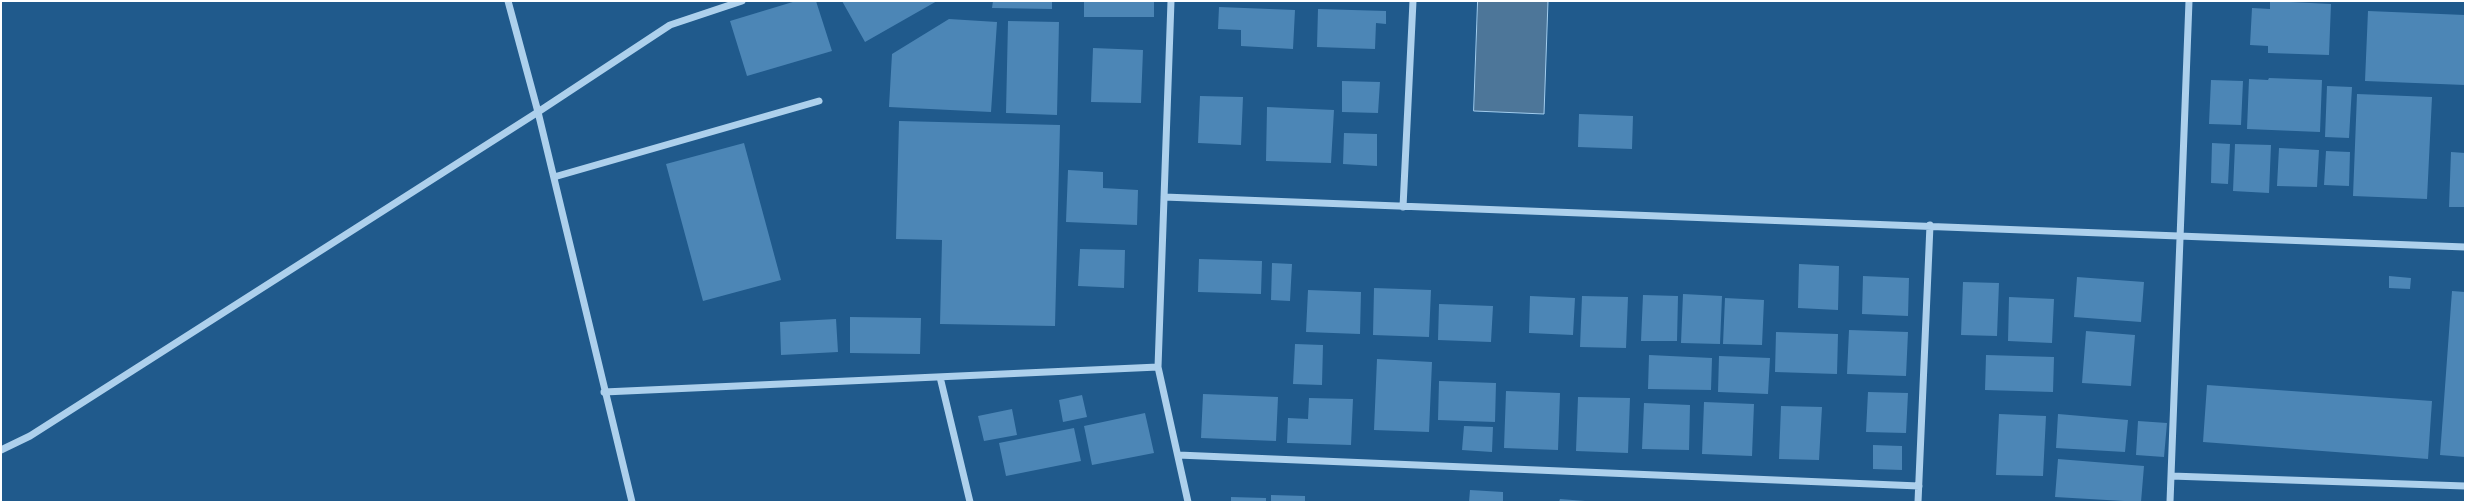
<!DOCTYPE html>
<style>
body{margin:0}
#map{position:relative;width:2466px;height:503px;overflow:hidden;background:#205a8c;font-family:"Exo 2",sans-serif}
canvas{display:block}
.frame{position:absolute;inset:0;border:2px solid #fff;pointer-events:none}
</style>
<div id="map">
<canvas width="2466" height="503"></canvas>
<div class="frame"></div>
</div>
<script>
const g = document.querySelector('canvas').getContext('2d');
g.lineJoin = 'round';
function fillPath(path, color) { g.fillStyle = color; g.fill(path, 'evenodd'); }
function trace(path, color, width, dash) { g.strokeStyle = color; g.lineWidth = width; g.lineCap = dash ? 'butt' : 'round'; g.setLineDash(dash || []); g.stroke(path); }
const water = new Path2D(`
 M1478,1H1548L1544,114L1474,111Z`);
fillPath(water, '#4d7699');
trace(water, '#a1cced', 1);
fillPath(new Path2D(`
 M796,1H816L832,51L747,76L730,21Z
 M842,1H937L865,42Z
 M993,1H1052V9L992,8Z
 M1084,1H1154V17H1084Z
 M2270,1L2331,4L2329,55L2268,53V46L2250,45L2252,8L2270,9Z
 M1219,7L1295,10L1293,49L1241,46V30L1218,29Z
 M1318,9L1386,11V24L1376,23L1375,49L1317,47Z
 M2368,11L2465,15V85L2365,81Z
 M949,19L997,22L991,112L889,107L892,54Z
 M1008,21L1059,22L1057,115L1006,113Z
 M1093,48L1143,50L1141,103L1091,102Z
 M2269,78L2322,80L2320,132L2247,129L2249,79L2268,80Z
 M2211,80L2243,81L2241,125L2209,124Z
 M1342,81L1380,82L1378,113L1342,112Z
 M2327,86L2352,87L2349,138L2325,137Z
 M2357,94L2432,97L2427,199L2353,196Z
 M1200,96L1243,97L1241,145L1198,143Z
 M1267,107L1334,110L1331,163L1266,161Z
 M1579,114L1633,116L1632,149L1578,147Z
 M899,121L1060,125L1055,326L940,324L942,240L896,239Z
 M1344,133L1377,134V166L1343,164Z
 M744,143L781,280L703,301L666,164Z
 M2212,143L2230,144L2228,184L2211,183Z
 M2235,144L2271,145L2269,193L2233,191Z
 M2279,148L2319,150L2317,187L2277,186Z
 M2326,151L2350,152L2349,186L2324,185Z
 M2451,152L2465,153V207H2449Z
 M1068,170L1103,172V188L1138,190L1137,225L1066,222Z
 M1080,249L1125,250L1124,288L1078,286Z
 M1199,259L1262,261L1261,294L1198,292Z
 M1272,263L1292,264L1290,301L1271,300Z
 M1799,264L1839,266L1838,310L1798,308Z
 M1863,276L1909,278L1908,316L1862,314Z
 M2389,276L2411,278L2410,289L2389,288Z
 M2077,277L2144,282L2141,322L2074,317Z
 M1963,282L1999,283L1997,336L1961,335Z
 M1374,288L1431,290L1429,337L1373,335Z
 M1308,290L1361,292L1360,334L1306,332Z
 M2452,291L2465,292V457L2440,455Z
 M1683,294L1722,296L1720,344L1681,343Z
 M1643,295L1678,296L1677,341H1641Z
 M1530,296L1575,298L1573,335L1529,333Z
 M1582,296L1628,297L1626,348L1580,347Z
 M2009,297L2054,299L2052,343L2008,341Z
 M1725,298L1764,300L1762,345L1723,344Z
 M1439,304L1493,306L1491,342L1438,340Z
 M850,317L921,318L920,354L850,353Z
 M836,319L838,352L781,355L780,322Z
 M1849,330L1908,332L1906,376L1847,374Z
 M2086,331L2135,335L2131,386L2082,383Z
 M1776,332L1838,334L1837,374L1775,372Z
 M1295,344L1323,345L1322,385L1293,384Z
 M1649,355L1712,358L1711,390L1648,389Z
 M1986,355L2054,357L2053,392L1985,390Z
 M1719,356L1770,358L1768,394L1718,392Z
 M1377,359L1432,362L1429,432L1374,430Z
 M1439,381L1496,383L1495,422L1438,420Z
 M2207,385L2432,401L2428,459L2203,442Z
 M1506,391L1560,393L1558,450L1504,448Z
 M1868,392L1908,393L1906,433L1866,432Z
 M1203,394L1278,397L1276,441L1201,438Z
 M1082,395L1087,417L1063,422L1059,400Z
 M1578,397L1630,398L1628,453L1576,451Z
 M1309,398L1353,399L1351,445L1287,443L1288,418L1308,419Z
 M1704,402L1754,404L1752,456L1702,454Z
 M1644,403L1690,405L1689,450L1642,449Z
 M1781,406L1822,407L1819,460L1779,459Z
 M1012,409L1017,435L984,441L978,416Z
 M1145,413L1154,453L1092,465L1084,426Z
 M1999,414L2046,416L2043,476L1996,475Z
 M2058,414L2128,420L2125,452L2056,448Z
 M2138,421L2167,423L2164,457L2136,455Z
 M1464,426L1493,427L1492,452L1462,450Z
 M1074,428L1081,461L1006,476L999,443Z
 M1873,445L1902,446V470L1873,469Z
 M2058,459L2144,466L2141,502L2055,497Z
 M1470,490L1503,492V502H1469Z
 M1271,495L1305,496V502H1271Z
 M1231,497L1266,498V502H1231Z
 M1560,499L1585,501V502H1559Z`), '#4c86b6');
trace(new Path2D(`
 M508,1L538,112L632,502
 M1171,1L1158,367L1188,502
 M554,177L819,101
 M1164,197L2465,247
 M1403,207L1413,1
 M940,377L970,502
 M604,392L1158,367
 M1,450L30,436L538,112L670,25L742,1
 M1178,455L1919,486
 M2171,476L2465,486
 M1918,502L1930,225
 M2170,502L2189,1`), '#add0ec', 7);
</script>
